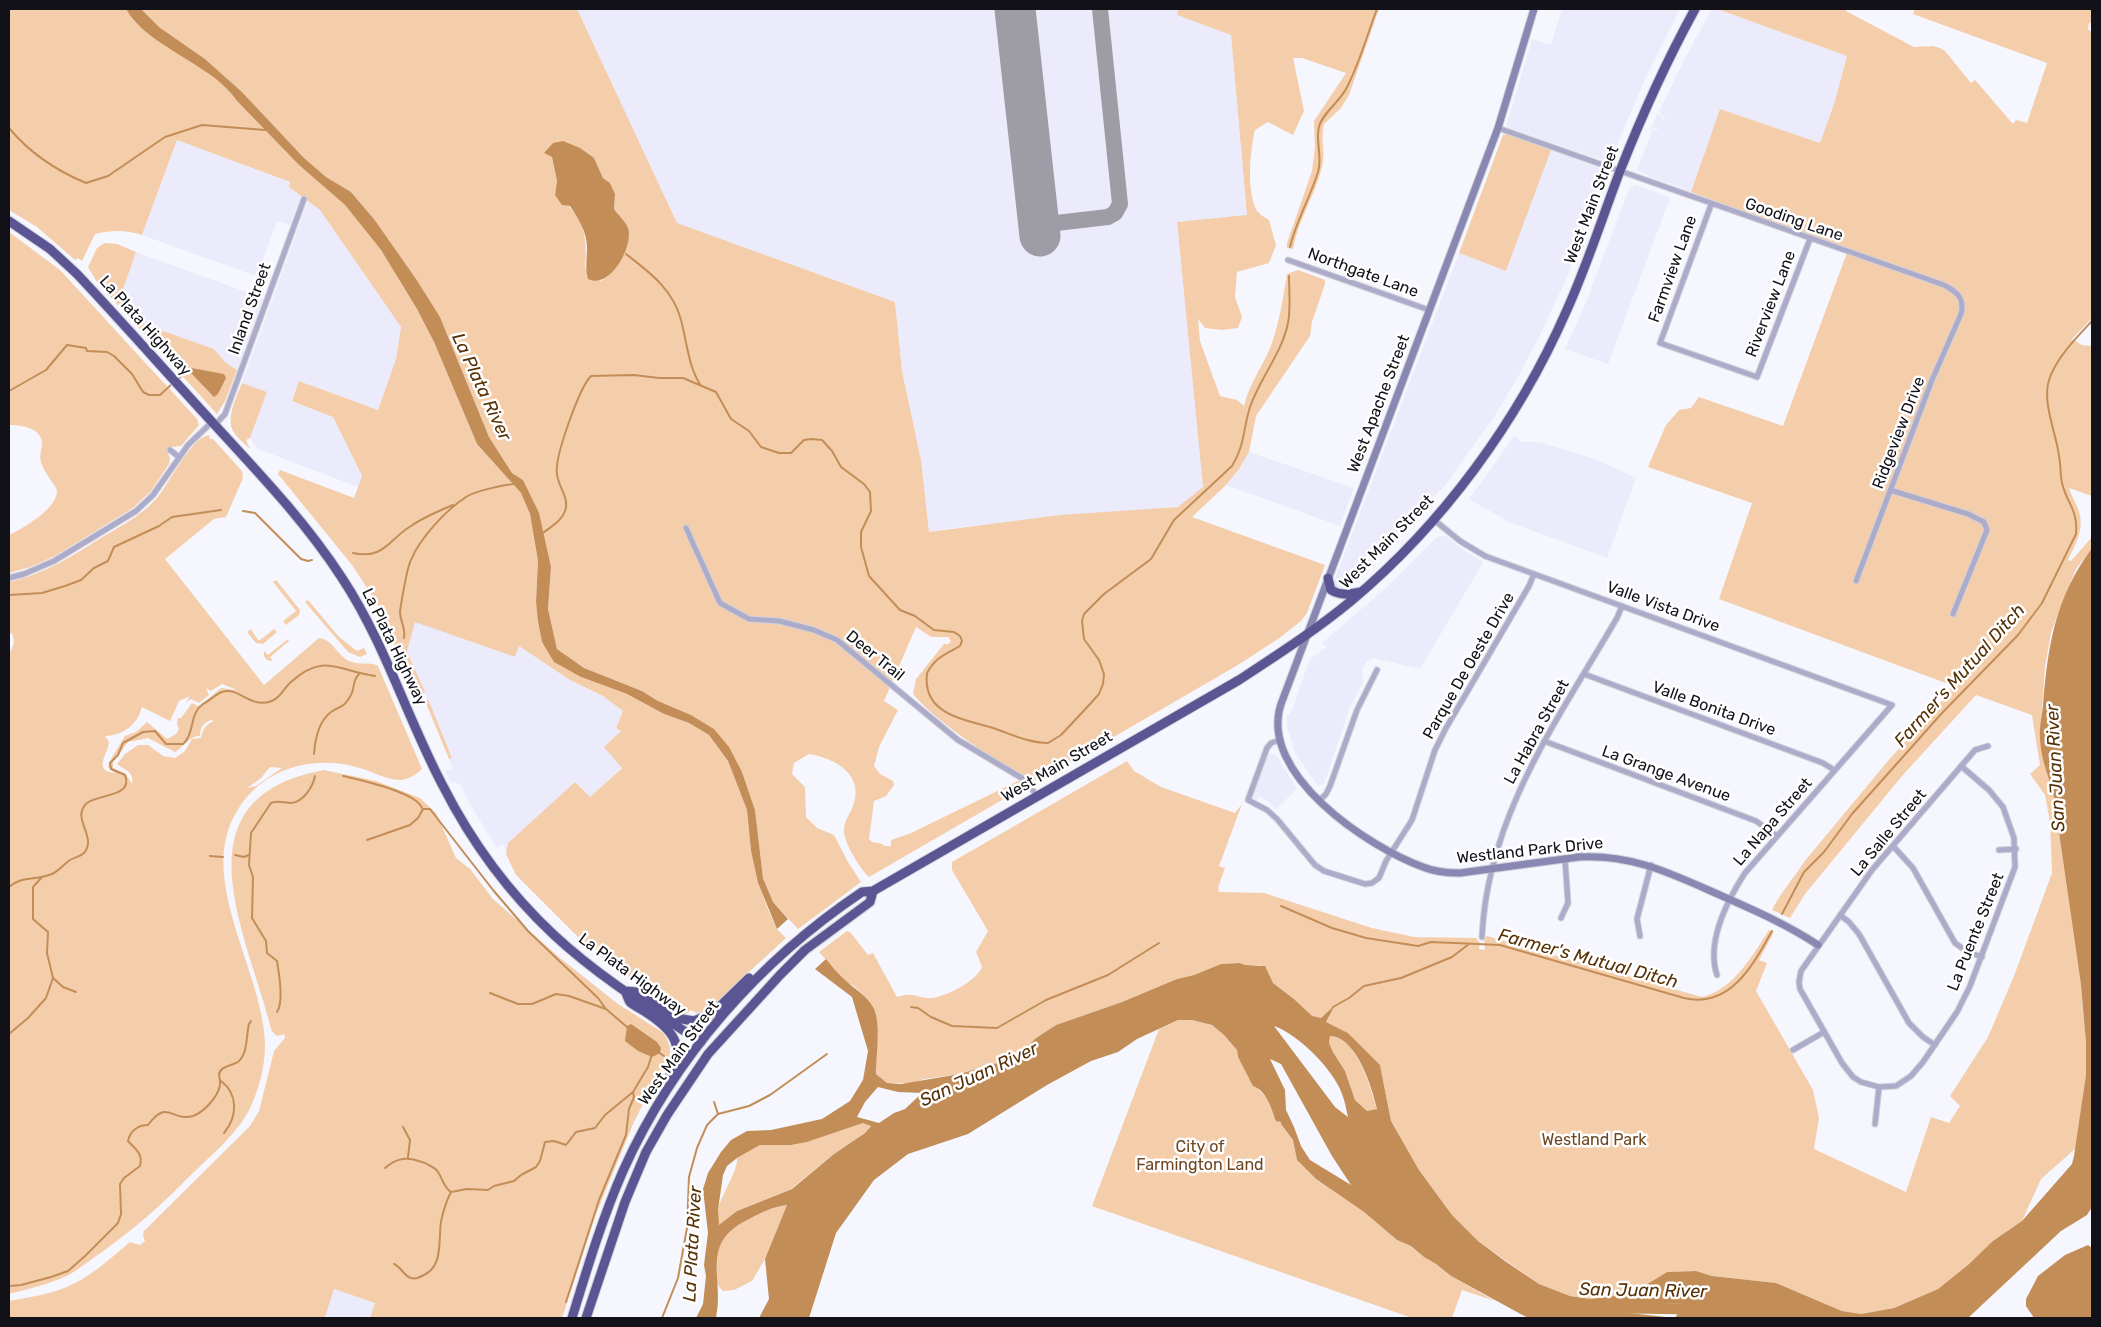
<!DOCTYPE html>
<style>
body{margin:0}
#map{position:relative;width:2101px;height:1327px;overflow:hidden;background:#f6f6fe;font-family:Rubik,sans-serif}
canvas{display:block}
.frame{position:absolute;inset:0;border:10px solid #121118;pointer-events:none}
</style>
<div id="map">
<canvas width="2101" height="1327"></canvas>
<div class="frame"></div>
</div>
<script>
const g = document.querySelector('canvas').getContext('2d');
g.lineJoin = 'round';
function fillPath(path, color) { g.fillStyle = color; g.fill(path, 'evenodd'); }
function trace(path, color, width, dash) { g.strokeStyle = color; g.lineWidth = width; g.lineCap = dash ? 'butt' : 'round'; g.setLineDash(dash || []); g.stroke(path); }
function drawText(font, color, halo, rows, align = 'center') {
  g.font = font + ' Rubik,sans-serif'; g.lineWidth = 5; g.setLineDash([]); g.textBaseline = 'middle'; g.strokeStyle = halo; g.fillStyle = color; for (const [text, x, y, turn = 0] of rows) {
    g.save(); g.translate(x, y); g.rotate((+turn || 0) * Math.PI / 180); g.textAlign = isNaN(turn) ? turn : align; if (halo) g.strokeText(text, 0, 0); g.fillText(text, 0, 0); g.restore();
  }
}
fillPath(new Path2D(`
 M577,9H1178V15L1231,35L1247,216L1177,223L1205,504L960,527L929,532L921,460L902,371L895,302L677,223Z
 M1562,9H1680L1644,81L1612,157L1606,161L1506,127L1532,39L1551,45Z
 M1712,9H1717L1847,56L1835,101L1820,143L1720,109L1691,192L1683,189V188L1648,177L1649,176L1638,171V167L1652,131L1659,129L1654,127L1650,132L1659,110V115L1664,120L1665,118L1661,115L1660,110L1684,60Z
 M177,140L291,183L289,187L301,196L289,227L288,224L277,221L258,273L253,275L142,235Z
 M1551,150L1599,168L1604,175L1566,279L1541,333L1518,377L1494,417L1446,484L1374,561L1344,588H1335L1333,584L1459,253L1506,271Z
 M1635,185L1670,198L1608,364L1565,349L1585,305L1629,189Z
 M308,201L320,210L401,327L396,359L378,410L300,381L292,401L333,416L362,477L358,487L258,449L250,438L267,392L242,383Z
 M136,252L263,298L237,370L225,362L214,349L146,325L120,298Z
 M1515,435L1521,442H1539L1595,459L1636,478L1607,558L1509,522L1469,499Z
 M1249,452L1354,488L1340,526L1226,485Z
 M1445,535L1463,550L1483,561L1481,566L1420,669L1373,658L1366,662L1362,669L1363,683L1350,707L1324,784L1318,786L1296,754L1287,728V715H1290L1310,659L1327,647L1322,643L1388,586L1436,538Z
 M415,621L514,657L519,646L570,680L603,696L623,711L616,728L621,731L622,767L590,797L575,782L508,843L506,854L503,843L497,848L469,803L460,784L450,781L445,770H453L449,759L452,757L407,652Z
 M1270,754L1276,755L1297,789L1276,809L1269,802L1259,796L1257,802L1252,798L1267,757Z
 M334,1289L375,1303L370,1318L325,1317Z`), '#ebebfc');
fillPath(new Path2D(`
 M9,9H126C147,47 213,63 237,101L299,165L345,205L381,250L417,309L434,342L477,444L521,493L530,514L538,561L536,602L542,642L581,677L627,694L664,714L689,723L709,735L728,761L747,810L751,851L758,883L769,912L777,929L786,938L710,1008L697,1013L691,1010L685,1015L678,1013L677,1007L674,1009L603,958L598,951L578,937L516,875L506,854L508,843L575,782L590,797L622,768L604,747L621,731L616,728L623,711L603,696L570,680L519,646L515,657L415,622L407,652L425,692L422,694L378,615L380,608L352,565L278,474L280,470L354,498L362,476L333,417L292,401L299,381L378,410L396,359L401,327L320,210L289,187L290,182L177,140L142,235C126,230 112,230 95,234L82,261L78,258L75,260L37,227L9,210Z
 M141,9H577L677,223L895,302L902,371L921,460L929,532L1060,515L1178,507L1203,487L1177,222L1247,215L1231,35L1177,15L1178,9H1379L1349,95L1341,108L1324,124C1320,139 1326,153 1322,167C1315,196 1298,220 1293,249L1287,248V243L1312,171L1315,147L1314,121L1346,73L1302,58H1293L1304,111L1293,135L1268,122L1255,130C1250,150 1247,187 1255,207C1257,213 1264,217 1269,220L1276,245L1269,263L1237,272L1235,297L1242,317L1238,328L1222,330L1205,328L1198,319L1200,341L1220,396L1237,400L1244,406C1249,383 1264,365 1272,343C1280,320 1283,297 1287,274L1298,270L1325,280V284L1312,322L1310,336L1256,416L1249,452L1239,469L1226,485L1192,517L1325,565L1307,613L1301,621L1278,639L1238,665L1043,778L1036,780C1008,773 931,717 913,694L916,679L944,644H948L951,641L948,637H931L916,627L884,701L898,710L879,747L874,766L880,774L893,781L894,785L886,796L874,801L869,839L872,842L883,844L884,846H891V840L911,833L1018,781H1020L1021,789L869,877C860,869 844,843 844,831C844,821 850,814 853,806C865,775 835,758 809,754L794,763L792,774L805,787L806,817L817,828L834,835L848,862L861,882L798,929L773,902L763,878L755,810L742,772L714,729L691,715L658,701L642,691L584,668L557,649L548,609L551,567L523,480L512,473L489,437L440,317L374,219L351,192L326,177L304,158L242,92L205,59L159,27ZM552,157L594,158L603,178L610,183L615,194L614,209L628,228C622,251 622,267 601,281L585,268C588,234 584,215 555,195L557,181Z
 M1717,9H1847L1846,11L1914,47L1933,46L1940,48L1945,51L1971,83L1975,80L2013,124L2016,120L2027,123L2047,63L1913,14L1915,9H2092V22L2089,23L2088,29L2092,33V318L2072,339L2082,345L2092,346V496L2069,488C2071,495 2074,499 2077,506C2086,526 2077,542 2068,560L2071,561L2092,537V548L2076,569L2059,611L2051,633L2045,667L2040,738L2045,767L2053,791L2081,985L2086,1043V1075L2078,1138L2075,1149L2041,1179L2022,1221L1994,1241L1969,1264L1938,1289L1894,1308L1861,1314L1842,1311L1776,1283L1712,1276L1696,1271L1667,1272L1631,1294L1590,1299L1570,1296L1539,1284L1478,1241L1452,1215L1419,1170L1391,1121L1380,1065L1348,1033L1326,1022L1334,1007L1321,1018L1312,1017L1294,999L1273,983L1262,965H1245L1240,963L1221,964L1194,975L1177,979L1122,1002L1056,1025L1036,1038L1015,1058L999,1064L960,1074L924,1079L914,1083H887L876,1074L874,1010L867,999L855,987L844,980L819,952L847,931L851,933L868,955L873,953L897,997C915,991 918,999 932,998C948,996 976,981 982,967L976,952L988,931L952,870V862L1127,761L1134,771L1161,787L1235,813L1242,804L1219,866L1225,868L1218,888L1219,892L1264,893L1372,928L1414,937L1476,938L1480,943L1479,949L1485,950L1484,939L1487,936L1702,997C1734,989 1752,956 1769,930L1774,932L1759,960L1767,963L1756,991L1813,1090L1819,1118L1814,1149L1906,1192L1931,1117L1949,1123L1960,1106L1950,1096L1988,1037L2014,976L2052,873L2050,822L2045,795L2030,774L2040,765L2032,715L1976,695L1902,776L1805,894L1790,918L1772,910C1781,892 1793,879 1804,862L1887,762L1948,694L1951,685L1719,599L1752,503L1648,467L1666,425L1679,410L1691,408L1699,397L1783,426L1848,250L1691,192L1720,109L1820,143L1835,101L1847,56Z
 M1508,134L1551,150L1506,271L1459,253L1503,135Z
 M9,232L60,270L197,419L199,425L181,446L171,447L168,453L170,458L169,464L151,491L133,508L55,556L30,567L9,573V535C24,528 58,508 57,490C52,481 44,472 41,462C39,455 42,448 42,442C40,427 20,425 9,425Z
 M105,243L117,244L136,252L120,298L146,325L214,349L225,362L237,370L225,401L217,414L97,282L88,267L97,248Z
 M242,383L267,392L250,438L246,440L250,449C245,444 236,437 233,431C226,417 237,396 242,383Z
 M209,435L210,439H213L242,471L243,478L226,517L214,519L165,559L264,685L319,638C332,639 337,654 347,660C357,666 369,661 378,666L422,769C417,774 408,780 400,780C386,780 370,770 356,767C311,755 262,769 237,811C195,879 264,972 265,1044C265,1067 259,1091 248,1112C234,1138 202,1163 181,1185C153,1213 124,1237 92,1259C81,1267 70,1276 57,1280C41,1286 25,1290 9,1294V655L14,643L13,635L9,632V582C45,574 74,555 104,536C123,525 142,515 157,498C169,484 191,437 209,435ZM222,684L237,690L221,688L202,704L198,706L192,703L181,718H178L177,724L179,729L176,734L167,739L147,722L136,732L125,736L111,759L108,767L115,773C92,771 108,754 109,742L105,736C124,735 137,725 142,707L170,721L179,701L190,696L186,702L191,699L199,703L209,695L206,688L211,691ZM211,720L214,721C205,725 203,729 201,738L192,739L185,751L175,758L163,756L148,745H138L125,754L117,764C124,770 135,772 132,784L125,773L113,768V762L128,742L148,738L175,752C184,747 190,735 200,736C200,728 203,723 211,720ZM270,767L282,768L256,786L247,788L261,778Z
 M276,580L300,610L299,615L286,625L283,621L296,611L273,582Z
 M308,600L339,637L357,651L364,648L367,654L360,657L348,652L305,602Z
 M251,629L258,640H260L274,629L277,632L263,644L256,643L247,632Z
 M288,639L289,641L270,657L273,661L267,660L264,656V651L268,655Z
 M428,699L452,758L449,759L425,701Z
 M324,770L376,781L420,798L436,813L456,858L470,869L493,899L560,958L618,1004L662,1032C669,1040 672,1050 669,1061L645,1100L633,1124L596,1214L562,1318H370L375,1303L334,1289L325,1317L327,1318H9V1301C30,1297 54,1294 73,1284C94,1274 112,1257 130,1242L140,1245L145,1241L143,1235L144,1231L250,1126L259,1111L274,1051L285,1038L284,1034C278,1037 276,1036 272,1031C248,934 172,798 324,770Z
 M1178,1020H1192L1212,1025L1224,1035L1237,1050L1238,1057L1257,1088L1267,1098L1276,1120L1281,1122V1124L1293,1140L1297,1160L1316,1179L1364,1212L1397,1240L1411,1246L1424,1257L1436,1264L1451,1276L1495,1301L1462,1290L1452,1318H1412L1092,1206L1159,1029Z
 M1330,1036C1358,1038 1370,1088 1377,1109L1367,1111L1355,1100L1345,1071L1333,1052L1329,1043Z
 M863,1123L871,1125L865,1133L834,1154L791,1189L737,1211L719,1226C718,1221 717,1215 718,1210C720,1197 739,1169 737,1158L760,1145H791L806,1142Z
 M787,1205L765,1259L752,1281L734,1290L723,1291C715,1284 716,1275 717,1265C717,1257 718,1246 723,1239C732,1222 769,1208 787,1205Z`), '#f4ceab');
fillPath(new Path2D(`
 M126,9H141L159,27L205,59L242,92L304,158L326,177L351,192L374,219L416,279L440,317L489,437L512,473L523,480L539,513L551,567L548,609L557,649L584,668L642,691L658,701L691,715L714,729L729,747L742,772L755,810L763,878L773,902L788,919L777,929L758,883L751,851L747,810L728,761L709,735L689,723L664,714L627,694L581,677L554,662L542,642L538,621L536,602L538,561L530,514L521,493L477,444L434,342L417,309L381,250L345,205L299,165L237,101C213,64 147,47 126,9Z
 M563,141L580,148L594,158L603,178L610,183L615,194L614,209C618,215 626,222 628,228C634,246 610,290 588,279C585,268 587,259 587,247C587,232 578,218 570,206L562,205L555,195L557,181L552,157L544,153L553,143Z
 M186,367L224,374L226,378L218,394L214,397L192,374L185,372L183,368Z
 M2092,548V1207L2087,1215L2061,1231L1968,1318H1528L1451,1276L1436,1264L1424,1257L1411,1246L1397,1240L1364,1212L1316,1179L1297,1160L1293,1140L1281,1124V1122L1276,1121C1271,1108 1267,1091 1253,1086L1238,1057L1237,1050L1224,1035L1212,1025L1192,1020H1178L1137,1039L1118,1052L1091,1061L1047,1085L968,1134L908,1154L874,1180L836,1233L809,1318H759L769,1299L765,1259L787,1205C772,1207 760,1213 747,1220C699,1244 725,1278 716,1318H696L703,1304L706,1276L704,1265L708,1233L703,1189L708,1173L721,1152L731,1140L747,1131L771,1130L822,1119L850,1101L863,1080L868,1051L852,997L815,969L826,959C832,966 837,973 844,979C854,989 867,995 874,1009C881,1025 876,1057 876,1074L887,1083L901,1084L960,1074L1015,1058L1036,1038L1056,1025L1122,1002L1177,979L1194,975L1221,964L1240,963L1245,965L1265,966L1273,983L1294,999L1312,1016L1321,1018L1335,1005L1326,1022L1348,1033L1380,1065L1391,1121L1419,1170L1452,1215L1478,1241L1505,1261L1539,1284L1570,1296L1590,1299L1631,1294L1667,1272L1696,1271L1712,1276L1776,1283L1842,1311L1861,1314L1894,1308L1938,1289L1969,1264L1993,1241L2022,1221L2072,1164L2074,1156L2086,1075V1043L2081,985L2053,791C2047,774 2041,757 2040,739C2039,728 2042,716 2043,705C2048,645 2055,598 2092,548ZM1274,1026C1298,1034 1334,1070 1342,1094C1345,1101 1346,1109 1348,1117L1335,1107ZM1330,1036C1357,1037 1372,1088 1377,1109L1367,1111L1355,1100L1345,1071L1333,1052L1329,1043ZM1270,1059L1281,1064L1332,1156L1351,1185L1310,1160L1301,1146L1294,1127L1286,1110L1285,1090ZM878,1087L898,1092L922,1093L905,1109L894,1113L879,1123L857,1117L865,1102ZM863,1123L871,1126L865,1133L834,1154L792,1189L737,1211L719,1225L718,1210L723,1175L727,1166L737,1158L760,1145H791L807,1142ZM1672,1303L1684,1304L1675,1318L1629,1313L1650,1304Z
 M631,1024L657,1042L661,1048L660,1053L652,1057L638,1051L625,1041L627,1026Z
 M2088,1245L2092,1248V1318H2034L2026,1306V1299L2038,1276L2065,1255Z`), '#c38d58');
trace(new Path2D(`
 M9,128C29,152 57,171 86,183L108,176L165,137L202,125L265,130
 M1290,247C1296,221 1310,198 1318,172C1323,157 1315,142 1319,127C1322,113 1341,101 1347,87C1360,62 1367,35 1377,9
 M626,254C649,272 673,289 681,320C687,342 688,366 701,386
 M177,380L186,372
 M9,391L46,370L67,345L86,348L87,351L107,352L114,356L132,374L143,392L149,395H160L173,383
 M243,511L255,513L301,559L308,561L312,560
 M543,533C550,527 562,521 565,511C570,498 558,487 557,474C554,457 580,387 591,376L634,375L659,378H683L716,392L731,419L749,431L761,447L779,453H791L804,440L811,439L822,440L832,451L841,467L864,484L870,492L871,511L861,532V547L869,576L900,610L915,616L934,630L954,632L960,636L962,641L960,646C944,655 936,657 927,673C922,715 964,719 993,728C1011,734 1028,743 1048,743L1061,735L1091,703L1099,694L1103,684L1104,674L1099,660L1084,639L1082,621L1084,614L1104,594L1151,559L1174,520L1232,466C1245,445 1243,429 1250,407C1260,378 1282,353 1288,323C1291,308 1289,291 1289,276
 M353,553C384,560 389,539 411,526C424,517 439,511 453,505
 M9,595L42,593L65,586L81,580L94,568L108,561L114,547L159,526L172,517L221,510
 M404,638C406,628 400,621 400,612C401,604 407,567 411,560C420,538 446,510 466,497C475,491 503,485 514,484
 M314,754C315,739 318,722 331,712C340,706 344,708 351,695C355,688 352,681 359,674
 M343,776C360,780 416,792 422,808
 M367,840L410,825L418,818L423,809H430L493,890L528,931L598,998L606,1009
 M235,855L244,857L249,855
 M210,856L223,857
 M9,887C23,875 35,881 52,874C59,871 64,864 70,860C75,857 80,857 84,853C98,837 70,818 87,803C98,794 134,797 125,775L111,769L110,763L118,755L123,743L143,732L155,731L166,744H183C195,733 189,714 203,704C209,701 216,694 222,692C237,686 249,707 269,702C280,699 283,689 291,682C324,652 338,671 375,676
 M1281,906L1332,928L1366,938L1418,946L1431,942L1500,945L1684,998C1730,1009 1753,965 1772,931
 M1782,914L1804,872L1824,852L1852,814L1942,713L2018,635L2042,603L2076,534C2078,509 2067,504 2062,483C2060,474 2061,465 2059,456C2056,432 2042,403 2049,380C2056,358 2077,337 2092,321
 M53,978L63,987L76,992
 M490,993L518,1004H532L556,994L569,996L606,1009L627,1027
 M911,1007L918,1008L931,1017L952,1026L997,1028L1046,1000L1108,975L1159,943
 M1333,1007L1349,998L1364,986L1401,978L1452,957L1469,944
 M277,1012C284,1002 279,974 277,961L267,953L266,941L252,918L253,877L249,865L251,833L271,803C278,800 284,803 291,803C304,802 313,786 315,776
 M9,1034L28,1018L46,998L53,978L47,953L48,932L33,919V887L42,877
 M658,1052L664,1056
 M221,1081C238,1094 238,1116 224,1133
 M714,1102L718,1114
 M403,1127L410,1140L408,1157
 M385,1168C399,1156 409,1157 425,1163C430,1166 435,1167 438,1172C443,1179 443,1187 451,1192L467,1189L488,1190L494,1186L514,1181L521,1175L536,1167L540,1161L545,1142L554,1141L566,1145L576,1132L595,1128L605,1115L633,1092L648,1067L652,1054
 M394,1264C401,1267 404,1276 411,1278C416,1279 418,1278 422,1276C444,1267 438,1241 441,1222C443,1211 446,1202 451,1192
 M9,1286L21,1285L51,1277L68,1271L85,1256L118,1223L121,1214L120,1184L124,1178L140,1166C143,1153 136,1150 128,1141C130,1131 138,1125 148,1125C168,1098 171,1122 193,1116C204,1112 218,1097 220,1085C221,1081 219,1077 219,1074C221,1065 234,1066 239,1061C248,1052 246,1036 249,1024L251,1021
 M566,1302L599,1200L626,1135L629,1109L634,1097L633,1092
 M662,1318L678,1278L687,1228L689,1177L697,1148L707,1125L718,1114L749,1106L770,1095L827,1054`), '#c38d58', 2);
trace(new Path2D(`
 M1628,1308L1696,1309`), '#c38d58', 11);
trace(new Path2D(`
 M1039,225L1108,217L1115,213L1120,204L1100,9`), '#9e9da5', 16);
trace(new Path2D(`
 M1015,9L1040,236`), '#9e9da5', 41);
const street = new Path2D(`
 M1498,128L1944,285C1957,292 1965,298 1961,314L1932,380L1856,581
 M1711,205L1660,343L1757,377L1810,239
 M1288,260L1429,310
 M215,425L225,414L304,199
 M170,450L179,457
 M1890,490L1968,514L1984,522L1987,530L1953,614
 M1433,519L1460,541L1485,556L1892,705L1745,873C1727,901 1706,942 1717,975
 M686,528L720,603L749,619L779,621L814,630L837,640L958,740L1025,780L1037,796
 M9,578L24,574L54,561L136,511L153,495L188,445L212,422
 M1584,674L1823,763L1834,770
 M1280,740L1271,743L1267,748L1248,800L1267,810L1277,819L1315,865L1324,871L1365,884L1372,883L1379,878L1386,861L1412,820L1435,750L1446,728L1529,586L1534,574
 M1544,741L1756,821L1777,836
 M1961,766L1989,790L2003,807L2014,838L2015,867L1970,986L1957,1012L1923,1062L1911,1076L1896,1086L1879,1087L1861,1082L1853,1077L1842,1063L1800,989L1799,982L1801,971L1872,870L1975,750L1988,746
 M1319,801L1326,794L1330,786L1357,710L1377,670
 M1578,846L1579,857
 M1893,846L1913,868L1955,943L1966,951L1982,957
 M1999,850L2016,849
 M1840,915L1849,922L1859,934L1909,1023L1923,1037L1935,1045
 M1561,918L1568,903L1565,859
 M1640,936L1637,919L1651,865
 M1482,937C1487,817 1558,719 1617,618L1622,606
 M1793,1050L1824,1032
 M1875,1124L1879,1087`);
const secondary = new Path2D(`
 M1534,9L1498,128L1281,704C1258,774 1368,847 1423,867C1435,872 1447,873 1460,873L1579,857C1634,854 1674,875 1722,896C1756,911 1788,925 1818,945`);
const highway = new Path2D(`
 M9,221L50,249L77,274C123,323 167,373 213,423C258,472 305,521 342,578C385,643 407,718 443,786C471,841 509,893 554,935C598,976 651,1009 701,1042
 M1328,578L1331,590C1341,596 1349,594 1360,592
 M669,1077C687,1047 673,1030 647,1013C642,1009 634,1006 630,1002C628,1000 627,994 625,991L637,992L676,1018L694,1021L714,1012L749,978
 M572,1318C587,1269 602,1219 623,1171C674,1057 759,961 862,892L873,891L1239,680C1277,655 1316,630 1351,601C1443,524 1518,421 1566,312C1587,266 1602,218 1620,171C1642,115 1666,62 1695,9
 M586,1318L625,1202L646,1152L667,1115L708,1054L780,975L805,950L870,902L873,891`);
trace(street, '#d2d1d9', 7);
trace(secondary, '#d2d1d9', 9);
trace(highway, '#d2d1d9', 11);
trace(street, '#acacca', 5);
trace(secondary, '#8988b3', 7);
trace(highway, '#5b5693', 9);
drawText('16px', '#121118', '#fff', [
 ["West Main Street",1592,205,-69],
 ["Gooding Lane",1794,220,19],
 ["Farmview Lane",1673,269,-70],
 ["Northgate Lane",1363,273,20],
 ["Riverview Lane",1771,304,-69],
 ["Inland Street",250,309,-70],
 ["La Plata Highway",145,326,48],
 ["West Apache Street",1379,404,-69],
 ["Ridgeview Drive",1899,433,-69],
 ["West Main Street",1387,542,-45],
 ["Valle Vista Drive",1663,607,20],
 ["La Plata Highway",394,647,64],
 ["Deer Trail",875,656,39],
 ["Parque De Oeste Drive",1469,666,-60],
 ["Valle Bonita Drive",1714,709,20],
 ["La Habra Street",1537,732,-61],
 ["West Main Street",1057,767,-30],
 ["La Grange Avenue",1666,774,20],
 ["La Napa Street",1773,822,-49],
 ["La Salle Street",1889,833,-50],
 ["Westland Park Drive",1530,851,-6],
 ["La Puente Street",1976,932,-68],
 ["La Plata Highway",632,975,36],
 ["West Main Street",679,1053,-54]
]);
drawText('16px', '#6d461f', '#fff', [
 ["Westland Park",1594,1140],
 ["City of",1200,1147],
 ["Farmington Land",1200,1165]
]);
drawText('italic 18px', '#563105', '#fff', [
 ["La Plata River",481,387,65],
 ["Farmer's Mutual Ditch",1960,676,-48],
 ["San Juan River",2056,768,-93],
 ["Farmer's Mutual Ditch",1588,959,15],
 ["San Juan River",979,1075,-25],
 ["La Plata River",693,1244,-87],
 ["San Juan River",1643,1291,1]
]);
</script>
